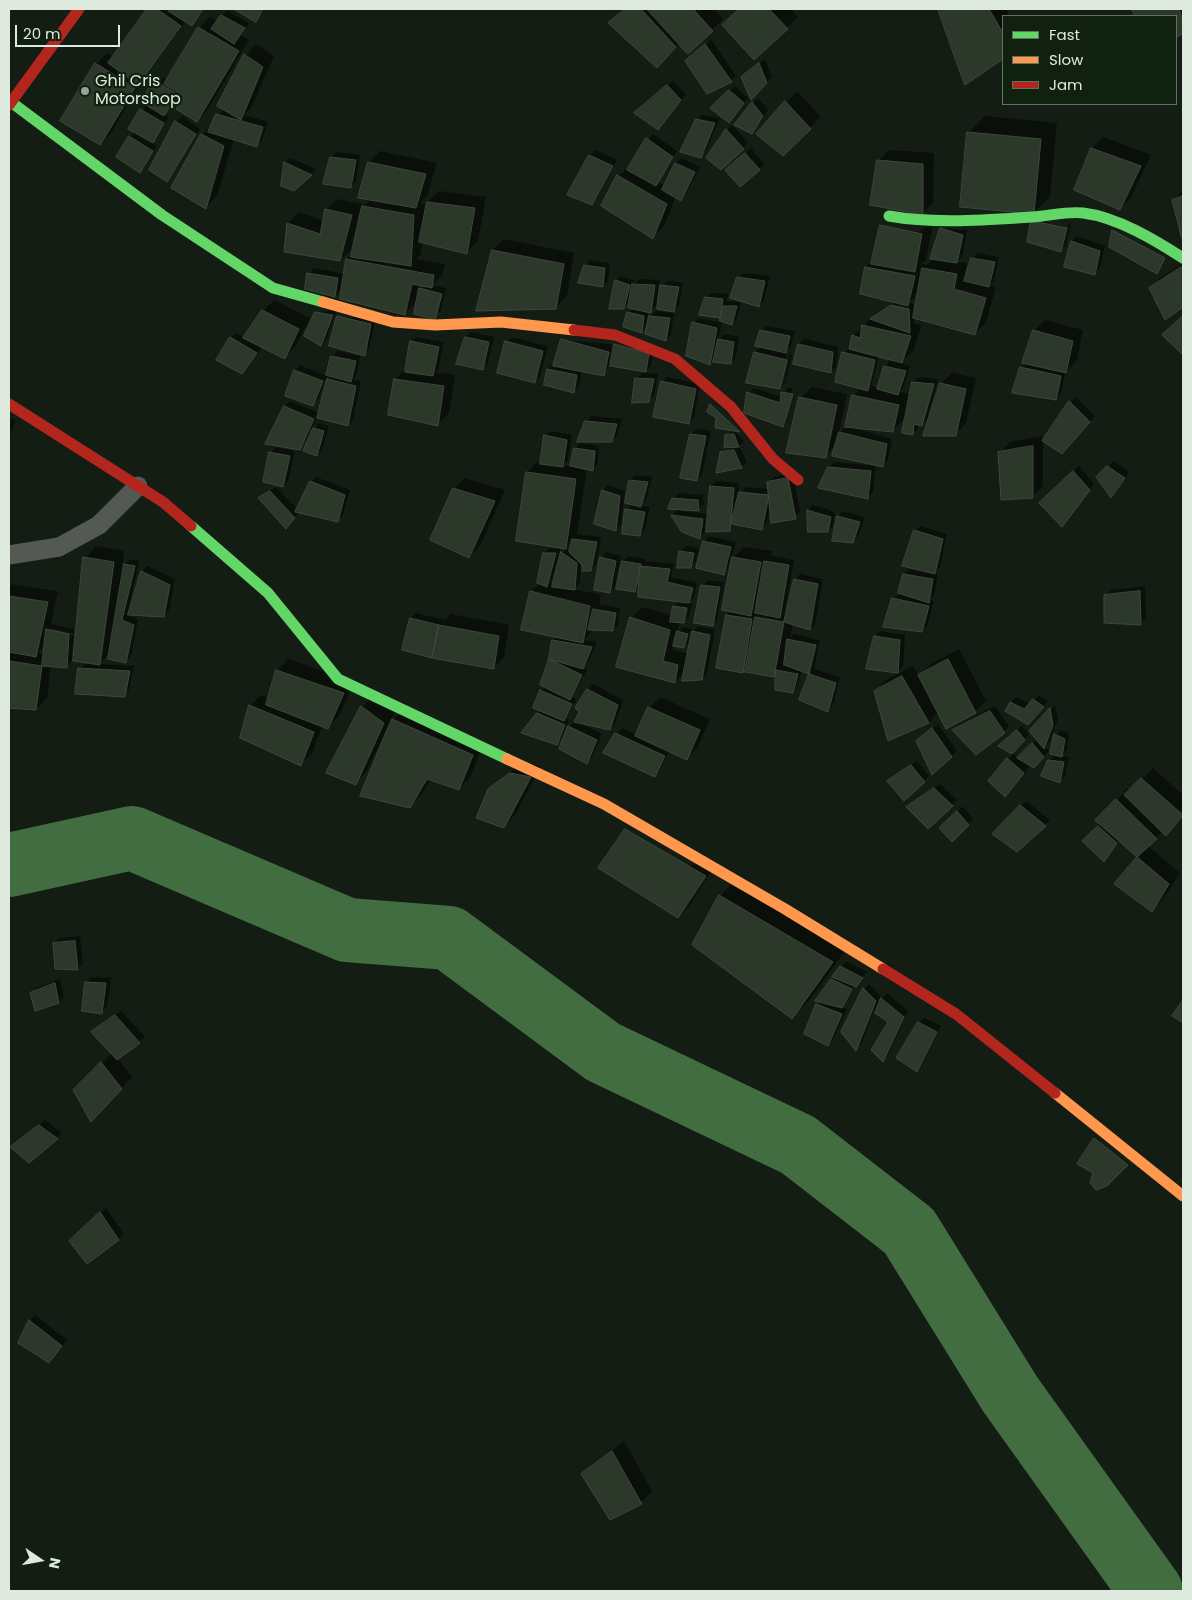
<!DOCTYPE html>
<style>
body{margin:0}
#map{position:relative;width:1192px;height:1600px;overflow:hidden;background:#141d13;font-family:Poppins,sans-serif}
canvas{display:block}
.frame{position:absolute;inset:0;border:10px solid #dfeade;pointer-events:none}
.legend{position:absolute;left:1002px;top:15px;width:175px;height:90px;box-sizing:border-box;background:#10210f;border:1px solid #637162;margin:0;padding:6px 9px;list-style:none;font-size:15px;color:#dfeade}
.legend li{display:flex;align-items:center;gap:10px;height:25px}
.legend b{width:25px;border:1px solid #637162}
.north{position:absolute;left:15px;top:1535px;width:50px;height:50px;-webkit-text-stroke:4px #10210f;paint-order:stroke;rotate:102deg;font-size:14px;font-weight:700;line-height:20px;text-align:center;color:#dfeade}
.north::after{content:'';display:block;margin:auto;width:18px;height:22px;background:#dfeade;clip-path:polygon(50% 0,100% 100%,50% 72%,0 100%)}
.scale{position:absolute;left:15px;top:25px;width:105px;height:22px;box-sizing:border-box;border:2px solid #dfeade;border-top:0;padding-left:6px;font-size:15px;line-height:18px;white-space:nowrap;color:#dfeade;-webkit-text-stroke:4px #10210f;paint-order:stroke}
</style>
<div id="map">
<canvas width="1192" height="1600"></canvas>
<div class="frame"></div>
<ul class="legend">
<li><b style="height:6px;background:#63d668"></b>Fast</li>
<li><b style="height:6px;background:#ff974d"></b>Slow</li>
<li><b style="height:6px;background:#b3261e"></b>Jam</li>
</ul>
<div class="north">N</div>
<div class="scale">20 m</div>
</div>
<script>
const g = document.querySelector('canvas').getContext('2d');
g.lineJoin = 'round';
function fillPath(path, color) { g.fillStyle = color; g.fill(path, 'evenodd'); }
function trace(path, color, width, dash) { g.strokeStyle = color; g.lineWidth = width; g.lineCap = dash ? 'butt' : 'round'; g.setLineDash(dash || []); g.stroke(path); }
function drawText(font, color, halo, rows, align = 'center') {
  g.font = font + ' Poppins,sans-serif'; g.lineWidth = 4.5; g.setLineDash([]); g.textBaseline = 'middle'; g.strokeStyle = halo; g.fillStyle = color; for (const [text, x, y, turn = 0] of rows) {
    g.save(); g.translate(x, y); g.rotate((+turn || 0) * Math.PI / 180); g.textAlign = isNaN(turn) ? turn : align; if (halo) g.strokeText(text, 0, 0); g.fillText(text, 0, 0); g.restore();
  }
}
fillPath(new Path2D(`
 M148,9H203L192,24L186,21L145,76L111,133L100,144L96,64L107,53L114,57Z
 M236,9H265L256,20Z
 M624,9H714L723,19L712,30L679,43L668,55L609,23Z
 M740,9H791L798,17L754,58L723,25Z
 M939,9H1006L1010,16H1003V58L965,83Z
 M1134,9H1183V33L1176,36V16H1136Z
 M227,11L249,23L241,35L249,40L208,109L197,120L185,95L179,92L164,114L169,117L152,142L157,146L140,171L130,137L135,131L130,128L147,104L155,81L160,76L168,80L199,28L210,17L218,21Z
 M711,39L736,76L731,81L692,56Z
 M256,44L274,56L251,108L244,115L268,122L262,141L256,146L234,139L217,196L206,207L202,135L224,109L219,106L246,55Z
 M765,59L772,77L751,97L748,72Z
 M673,81L686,94L658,128L641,108Z
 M735,86L748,98L734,116L712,108Z
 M797,91L821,117L783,154L758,134Z
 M758,98L768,110L751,133L753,103Z
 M703,115L720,118L706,151L701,156L697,120Z
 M182,116L200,129L167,181L150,170L176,122Z
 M985,116L1057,123L1050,197L1033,213L968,133Z
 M732,125L748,143L743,148L727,130Z
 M653,134L677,151L658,182L665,186L676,163L681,158L700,167L686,194L681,199L676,196L664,226L653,237L618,176L630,166Z
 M1103,137L1151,155L1131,198L1120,209L1076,189L1092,148Z
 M751,148L764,164L740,185L732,165Z
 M595,150L617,160L597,198L591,203L590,155Z
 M889,150L934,153L933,203L922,214L878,161Z
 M380,151L437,163L427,196L420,203L425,204L424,211L428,202L439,191L486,197L478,241L467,252L422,242L421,254L416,259L445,264L442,275L432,285L446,288L440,313L418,300L405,313L342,279L340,291L334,296L308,274L314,268L345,274L347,259L353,253L363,211L360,210L351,249L340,260L288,223L299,212L324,221L326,210L337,199L362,204L361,210L371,199L369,162ZM420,284L424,285L418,290Z
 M337,152L360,155L356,181L351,187L331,157Z
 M290,158L316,169L294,190L285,163Z
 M1183,190V237L1173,201Z
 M933,223L926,260L921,264L927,265L934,258L941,229L967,230L962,257L957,262L967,263L965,277H967L972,259L977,253L999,257L994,281L989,285L996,287L986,322L975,334L914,317V324L922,325L913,351L900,363L910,366L903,388L900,392L911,394L913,382L918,377L938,379L927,420L922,425L918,424V429L912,434L906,417L892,431L849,427L892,439L888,460L883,465L876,464L873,492L867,498L829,467L834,462L876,466V464L836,445L825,456L800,398L812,387L847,394L839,433L846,427L854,395L861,388L843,353L851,348L853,336L875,314L896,301L866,267L873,260ZM919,292L914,313V304L909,303ZM879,356L892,359L885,366L879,387L871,386Z
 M1069,223H1071L1066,245L1061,251Z
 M1077,236L1105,246L1100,268L1094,274L1072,241Z
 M504,239L574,253L567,296L556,307L493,250Z
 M590,260L610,263L608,281L602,286L585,266Z
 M1183,263V305L1166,318L1150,288L1161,277Z
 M744,273L770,276L764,300L759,306L738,278Z
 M621,276L634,280L633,285L639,279L660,280L657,305L648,311V319L656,311L674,313L671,335L665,340L648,325L642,332L628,313L634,308L631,300L623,308L616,281Z
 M667,281L683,282L679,305L673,311L662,286Z
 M711,293L728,294L727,301L741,302L737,318L732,324L722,317L701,314L706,298Z
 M274,300L310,318L295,347L284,358L262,347L242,372L231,338L236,333L245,338L263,311Z
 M337,309L326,340L321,345L317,313Z
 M338,317L376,319L369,349L364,355Z
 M699,318L722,323L718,341L725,334L739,337L736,358L730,363L716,357L709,364L694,323Z
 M1045,320L1083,330L1077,360L1066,371L1061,393L1056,398L1021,368L1026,363L1034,331Z
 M766,326L795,331L791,346L784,353L787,354L780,384H783L790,354L792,355L785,383L780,388L755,352L762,346L761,331Z
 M471,332L494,337L488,363L482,369L466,337Z
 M416,337L444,342L438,370L435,372L455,375L449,413L438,424L395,380L406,368L411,342Z
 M512,337L548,346L540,376L534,382L507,342Z
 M805,339L838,347L836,367L830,372L799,344Z
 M562,340L654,348L651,366L646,371L609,365L603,374L582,370L579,386L574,391L548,369L554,364Z
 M338,351L360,356L356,376L353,379L361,381L353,420L348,425L317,417L310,433L319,423L329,426L322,450L317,455L309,438L299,448L285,406L290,401L319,413L328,380L332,376L328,374L318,399L313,404L295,371L300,365L327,376L332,357Z
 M642,373L658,374L654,395L648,401L636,379Z
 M952,373L976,378L966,423L955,435L941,384Z
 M667,377L700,384L694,418L688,423L662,382Z
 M754,388L782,397L788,388H793L784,421H787L797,389L788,420L783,426L749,393Z
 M1075,397L1095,416L1067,447L1044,441Z
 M592,416L622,419L617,436L612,441L586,422Z
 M9,418L16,420L9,438Z
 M697,429L711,431L702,475L697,480L691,435Z
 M733,429L744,441L739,446L747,462L741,467L721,452L725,448L726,436Z
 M550,431L572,435L568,460L563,465L571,466L575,449L580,443L599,446L598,464L593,469L587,468L577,534L601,537L596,564L591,570L581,569L580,583L574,589L601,595L599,604L620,608L618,625L613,630L594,629L584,640L597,642L588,662L583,668L587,670L572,697L576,699L566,718L569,720L562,738L556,743L538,714L541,710L535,708L542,690L546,686L542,684L551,659L553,640L557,636L531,592L540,583L544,554L549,548L560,549L552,580L549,583L554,584L562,553L568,548L571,550L574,540L567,548L517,540L527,472L538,461L541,462L545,436Z
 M1043,436V486L1032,497L999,453L1010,442Z
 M276,447L295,451L288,481L283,486L270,453Z
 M1114,461L1129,472L1116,491L1098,477Z
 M1079,466L1094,484L1062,525L1040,503Z
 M793,473L800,512L795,517L770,505L767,523L761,529L735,524L729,529L706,524L705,532L700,537L683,531L672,515L678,509L673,499L679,493L703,495L704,504L698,509H683V511L709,514L711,486L716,481L739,483V499L740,493L746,487L769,489L768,483L774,477Z
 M635,475L652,477L646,500L641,505L650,507L645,529L639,535L627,510L633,504L630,480Z
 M316,477L350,490L343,515L337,521L299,512L291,522L260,498L276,487L298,510L311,482Z
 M465,478L505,490L480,546L469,557L454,489Z
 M608,485L625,491L621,524L616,529L596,523L603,490Z
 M813,505L835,512L833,526L827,531L808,510Z
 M843,511L865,517L858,536L853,542L838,516Z
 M921,526L947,534L940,567L934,573L938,574L934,596L929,600L934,601L927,626L921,631L893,599L900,594L904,575L910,569L917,570L915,531Z
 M709,536L736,542L728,568L723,573L704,542Z
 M96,546L124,551L122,567L130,559L139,561L128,612L130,613L142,572L147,566L175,579L169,610L164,616L125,613L138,620L131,656L126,661L110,653L99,664L134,666L129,690L124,696L79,669L85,664H91V662L72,660L66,667L51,666L47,698L36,709L9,706V584L58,591L51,624L74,629V634L50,628V631L74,636L72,655H74L85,558ZM45,645L44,654L38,653Z
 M686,546L699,548L696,561L690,566L680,551Z
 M744,547L772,551L771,556L794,560L785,609L788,610L795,580L800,574L823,579L815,624L810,629L793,623L790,638L794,634L820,640L814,669L840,677L833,705L828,710L801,700L811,673L802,670L797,686L792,692L777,673L774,676L747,666L742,671L727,615L731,611L732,559Z
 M607,552L621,556L615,586L610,592L601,558Z
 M629,556L645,559V561L674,564L671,577L697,583L694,597L688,602L692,603L689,616L684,621H680L677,633L683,627L692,629L691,634L698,626L715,630L707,674L701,679L686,671L674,682L631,618L642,607L672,616L674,606L679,601L639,586L635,591L623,561ZM692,639L689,654L673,650L674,645L684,647Z
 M708,580L724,582L717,620L712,625L702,586Z
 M1145,586L1146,618L1140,624L1106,596L1111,590Z
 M416,613L445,620L451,614L509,625L504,657L493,668L411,618Z
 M880,631L905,635L903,666L898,671L875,636Z
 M959,649L986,701L975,712H939L929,722L889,740L875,691L886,680L913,666L919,676L931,664Z
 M288,659L354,682L339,716L327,727L323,725L312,753L301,764L250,706L261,695L269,698L277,671Z
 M593,684L623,700L615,724L610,729L579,722L602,734L592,757L586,762L560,749L569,726L575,722L581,711L588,690Z
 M1039,695L1048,701L1034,718L1011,702L1016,697L1030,704Z
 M373,696L395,712L390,723L404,709L483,744L470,778L459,789L431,779L421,795L409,807L388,726L366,772L355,783L328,772L362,707Z
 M660,697L710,719L698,747L687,758L669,750L660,770L655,776L605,752L622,728L637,735L649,708Z
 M1055,705L1058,719L1049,742L1045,747L1049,751L1033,766L1022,760L1029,767L1010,790L990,781L1013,754L1018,758L1038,739L1031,731Z
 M995,706L1009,726L1004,732L953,730L958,725Z
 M938,724L957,751L933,773L923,736Z
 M1022,726L1029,734L1013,754L1000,746Z
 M1061,730L1069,734L1067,750L1061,756L1069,757L1065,776L1060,781L1050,760L1056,754V735Z
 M917,761L929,776L924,781H888Z
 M522,762L541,766L515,815L504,826L489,790Z
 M1153,768L1183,795V815L1166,835L1162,831L1148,846L1180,873L1163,899L1152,910L1116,884L1139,857L1120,840L1104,860L1084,841L1101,824L1097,820L1128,788L1130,791Z
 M940,784L957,800L928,827L907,807Z
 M1026,801L1050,820L1045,825L994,834Z
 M963,806L973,819L952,840L940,828Z
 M716,864L689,906L678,917L600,868Z
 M737,879L849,945L809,1001L792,1017L694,945L720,896Z
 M80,936L83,964L77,969L54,943L59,938Z
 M846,961L867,972L855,985L841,1007L847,1009L833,1039L828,1045L817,1005L832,980Z
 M91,977L111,978L107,1007L102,1012L86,983Z
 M60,979L64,997L59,1002L36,1009L31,993L36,988Z
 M869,984L881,996L878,1003L887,993L908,1011L888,1055L883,1060L890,1022L874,1011L861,1044L856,1049L843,1032L864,989Z
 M121,1011L145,1037L117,1058L132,1077L102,1109L75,1090L112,1053L93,1032Z
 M924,1018L941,1026L922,1065L916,1070L919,1023Z
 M45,1120L62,1133L29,1162L12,1147Z
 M106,1208L124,1234L88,1263L76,1235Z
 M35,1315L67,1340L54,1356L30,1320Z
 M624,1441L652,1491L641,1502L582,1474Z`), '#0007');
trace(new Path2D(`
 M9,865L132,838L347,930L449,938L603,1052L798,1145L909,1231L1010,1394L1151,1591`), '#426d40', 64);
const building = new Path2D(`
 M147,9H157L181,26L138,85L108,63Z
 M170,9H203L192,26L168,11Z
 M234,9H263L256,22Z
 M625,9H641L676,47L657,68L608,23Z
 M647,9H693L713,31L688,54Z
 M739,9H769L788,29L754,60L722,25Z
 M938,9H989L1003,33V59L965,85Z
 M1132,9H1179L1183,20V34L1176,37V16H1135Z
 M221,15L245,28L234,44L211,29Z
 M198,27L239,51L197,122L176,109L184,96L164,84Z
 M705,44L732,82L707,94L685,61Z
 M244,54L263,67L241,120L217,106Z
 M95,63L135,88L100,145L60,121Z
 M759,63L767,83L751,100L741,77Z
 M154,80L177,94L164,116L141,102Z
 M667,85L681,100L658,130L634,113Z
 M729,90L744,103L729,123L710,108Z
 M785,101L811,129L783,156L756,134Z
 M752,102L763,116L752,134L734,125Z
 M140,109L164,123L153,143L128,129Z
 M216,114L263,127L257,147L208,132Z
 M696,119L715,123L701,158L680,152Z
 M175,121L196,134L167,182L149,170Z
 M726,129L744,149L721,170L706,158Z
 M967,132L1041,139L1034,214L960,207Z
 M201,134L224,146L206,209L171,188Z
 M129,136L153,151L140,173L116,157Z
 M646,138L673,157L656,186L627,170Z
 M1091,148L1141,166L1120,210L1074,190Z
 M745,153L760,170L740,187L725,170Z
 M589,155L613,166L592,205L567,195Z
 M330,157L356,160L351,188L323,184Z
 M877,160L923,164V215L870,205Z
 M284,162L312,175L294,191L281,186Z
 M368,162L426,174L416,208L358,198Z
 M675,163L695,172L681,201L662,190Z
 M617,175L667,204L653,239L601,206Z
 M1183,196V239H1182L1172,200Z
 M427,202L475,208L467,254L419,242Z
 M362,206L414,215L411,266L351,257Z
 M325,209L352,215L340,261L284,252L287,223L320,234Z
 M1031,221L1067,228L1061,252L1027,242Z
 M880,225L922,234L915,272L871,264Z
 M940,228L963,235L957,263L930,259Z
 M1112,230L1165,258L1157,274L1109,247Z
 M1071,241L1100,251L1095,275L1064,267Z
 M492,250L564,264L556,309L476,311Z
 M971,258L995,262L989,287L964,281Z
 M346,259L434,275L432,288L412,284L405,315L340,299Z
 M584,265L605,268L603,287L578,283Z
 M865,267L915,276L908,306L860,294Z
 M1181,267L1183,268V307L1165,320L1149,288Z
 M922,268L957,274L954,289L986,298L975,335L913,318Z
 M307,273L338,278L335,297L305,289Z
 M737,277L765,281L759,307L730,298Z
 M615,280L630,285L624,309H609Z
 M632,284L655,285L651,313L628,308Z
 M660,285L679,287L674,312L657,309Z
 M419,288L442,294L435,320L414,314Z
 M705,297L723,299L720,318L699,315Z
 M891,305L909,309L910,333L870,319Z
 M723,306H737L732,325L720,321Z
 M262,310L299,329L285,359L243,338Z
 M315,312L333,315L321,346L304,336Z
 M627,312L644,316L642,333L623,327Z
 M337,316L371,324L365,356L329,346Z
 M649,316L670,318L666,341L645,334Z
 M1183,316V355L1162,335Z
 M692,322L717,328L710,365L686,356Z
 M862,325L911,336L902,363L849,349L852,335L860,338Z
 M760,330L790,336L786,353L755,346Z
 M1033,330L1073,341L1066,373L1022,363Z
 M230,337L257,353L242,374L216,360Z
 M465,337L489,342L483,370L456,364Z
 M561,339L609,352L604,376L553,366Z
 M718,339L734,342L731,364L713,362Z
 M410,341L439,347L433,376L405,372Z
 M505,341L543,351L535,383L497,373Z
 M614,344L649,353L646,372L610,366Z
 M798,344L833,352L831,373L793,364Z
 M754,352L787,360L780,389L746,383Z
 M842,352L875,360L868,391L835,382Z
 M331,356L356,361L351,382L326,375Z
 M884,366L906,371L898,395L877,389Z
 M1020,367L1061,376L1056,400L1012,393Z
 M547,369L577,375L574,393L544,385Z
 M294,370L323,381L313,406L285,396Z
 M635,378L654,379L649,402L632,403Z
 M327,379L356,386L348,426L317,418Z
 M394,379L444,386L438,426L388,415Z
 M661,381L696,389L689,424L653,417Z
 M912,382L934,384L922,426L914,424L913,435L902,433Z
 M940,383L966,389L956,436H923Z
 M747,392L780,403L781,392L793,394L783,427L744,413Z
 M852,395L899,405L893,432L845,427Z
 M799,397L837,405L826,458L786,453Z
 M1069,401L1090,422L1062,454L1042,441Z
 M710,404L740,432L715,428L716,418L707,412Z
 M284,406L314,419L300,450L265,444Z
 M585,421L617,424L612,442H577Z
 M313,428L324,431L317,456L303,451Z
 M839,432L887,444L883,467L832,456Z
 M690,434L706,436L697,481L680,478Z
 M734,434L739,447L724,448L725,435Z
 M544,435L567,440L563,467L540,464Z
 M1033,446V498L1001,500L998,452Z
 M574,448L595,451L593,471L570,466Z
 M734,450L742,468L716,473L720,452Z
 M269,452L290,456L283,487L263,482Z
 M1107,466L1125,478L1111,498L1096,477Z
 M828,467L871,471L868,499L818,488Z
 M1073,471L1090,490L1062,527L1039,503Z
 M526,472L576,479L566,549L516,541Z
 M788,478L796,519L771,523L767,482Z
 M629,480L648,482L641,507L625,503Z
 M310,481L345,495L338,522L295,512Z
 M710,486L734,488L730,531L706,532Z
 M453,488L495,501L469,558L430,540Z
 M602,490L620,496L616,531L594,524Z
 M270,491L295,518L286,529L258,498Z
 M739,492L769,495L762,530L731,524Z
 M672,498L698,500L699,511L668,509Z
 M625,509L645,512L640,536L622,534Z
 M807,510L831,517L828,532H808Z
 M671,515L703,519L700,539L682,532Z
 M837,516L860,522L853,543L832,541Z
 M914,530L943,539L935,574L902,566Z
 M572,539L597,542L591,571H582V565L569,552Z
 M703,541L731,547L724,575L696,568Z
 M679,551L694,553L691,568H677Z
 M561,552L577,563L575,590L552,587Z
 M543,553H556L547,587L537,583Z
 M83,557L114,562L100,665L73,661Z
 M600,557L616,561L610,593L594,590Z
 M732,557L761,562L751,616L722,610Z
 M622,561L641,564L635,592L616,589Z
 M764,561L789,565L780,618L755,613Z
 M124,564L135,566L122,620L134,625L126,663L108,659Z
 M640,566L670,569L667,582L693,588L689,603L638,597Z
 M141,571L170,585L164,617L128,615Z
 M903,574L933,579L929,603L898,593Z
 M794,579L818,584L810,630L784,622Z
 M701,585L720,587L713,626L694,623Z
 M530,591L590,606L583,643L521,630Z
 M1140,591L1141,625L1104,623V595Z
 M9,596L48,602L36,657L9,652Z
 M892,598L929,606L922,632L883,627Z
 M673,606L687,608L684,623L670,622Z
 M593,609L616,613L613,631L588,630Z
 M726,615L752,619L743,673L716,668Z
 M630,617L670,630L663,661L678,665L675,683L616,667Z
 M755,617L784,622L774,677L745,672Z
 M410,618L439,625L432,658L402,650Z
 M439,625L499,636L494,669L432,658Z
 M46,629L69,634L67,668L42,666Z
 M677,631L688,634L684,648L673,646Z
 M692,631L710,635L702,680L682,681Z
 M874,636L900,640L898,673L866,669Z
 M787,639L816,645L809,674L784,665Z
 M552,640L592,647L583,669L549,659Z
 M549,659L582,675L570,700L540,685Z
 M948,659L976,713L946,729L918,675Z
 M9,661L42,666L36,710L9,708Z
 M78,668L130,671L125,697L75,694Z
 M276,670L344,693L328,729L266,705Z
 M776,670L798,674L793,693L775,690Z
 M809,674L836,683L828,712L799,700Z
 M902,676L929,723L888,741L874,691Z
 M587,689L618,705L610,730L574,722L579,712L575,708Z
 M540,690L572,704L564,721L533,708Z
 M1033,699L1044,707L1028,725L1005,711L1010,702L1024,709Z
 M249,705L314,732L301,766L240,738Z
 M361,706L384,723L356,785L326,773Z
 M648,707L700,730L687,760L635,736Z
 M1050,708L1053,725L1044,749L1029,731Z
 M990,711L1005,733L976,755L952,730Z
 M537,713L565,725L557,745L521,733Z
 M392,719L473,755L459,790L427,779L410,808L360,796Z
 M568,726L597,740L587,764L559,749Z
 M932,728L952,757L932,775L916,741Z
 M1017,730L1025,740L1012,754L998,746Z
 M615,733L665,756L655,777L603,753Z
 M1054,734L1065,739L1062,757L1050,754Z
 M1032,743L1044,757L1034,768L1017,758Z
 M1007,758L1024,773L1005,797L988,781Z
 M1048,760L1064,762L1060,783L1041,776Z
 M911,765L925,782L904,801L887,781Z
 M510,773L531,777L504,828L476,818L488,789Z
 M1141,778L1183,815L1166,836L1124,795Z
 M934,788L953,806L928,829L906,807Z
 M1116,799L1157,839L1137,857L1095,820Z
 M1020,805L1046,826L1017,852L992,834Z
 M957,811L969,825L952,842L939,828Z
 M1098,826L1117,843L1104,862L1082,841Z
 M625,829L706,876L678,918L598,868Z
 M1137,857L1169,884L1152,912L1114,884Z
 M719,895L833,962L792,1019L692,945Z
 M75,941L78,970L55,969L53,943Z
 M840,966L863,978L856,987L832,977Z
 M831,979L852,989L842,1008L815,1001Z
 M85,982L106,983L102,1014L82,1011Z
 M55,983L59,1003L35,1011L30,993Z
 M863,988L876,1001L856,1051L841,1032Z
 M881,998L904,1017L883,1062L871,1050L888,1022L875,1013Z
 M1183,1000V1023L1172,1016Z
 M816,1004L842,1014L828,1046L804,1034Z
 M115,1015L140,1043L117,1060L91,1032Z
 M918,1022L937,1032L917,1072L896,1058Z
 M101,1062L122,1089L91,1122L73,1090Z
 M39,1125L58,1139L29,1163L10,1147Z
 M1094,1138L1128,1165L1107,1186L1096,1190L1090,1183L1093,1173L1077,1164Z
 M100,1212L119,1240L87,1264L69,1241Z
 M29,1320L62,1346L49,1363L18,1343Z
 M612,1451L642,1504L610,1520L581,1474Z`);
fillPath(building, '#2b382a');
trace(building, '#3f473e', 1);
trace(new Path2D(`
 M9,555L59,547L99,525L138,486`), '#555954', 19);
trace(new Path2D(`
 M11,102L162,215L273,288L323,302
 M889,216C932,224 989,220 1033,217C1049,216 1067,211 1083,213C1117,217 1155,240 1183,258
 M191,526L268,593L338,679L507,759`), '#63d668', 11);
trace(new Path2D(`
 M323,302L393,322L435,325L501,322L574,330
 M507,759L604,804L785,909L883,969
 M1055,1093L1183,1196`), '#ff974d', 11);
trace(new Path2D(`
 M9,105L79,9
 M574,330L615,335L675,359L731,407L773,459L798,480
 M9,404L163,502L191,526
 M883,969L956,1014L1055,1093`), '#b3261e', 11);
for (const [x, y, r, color] of [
 [85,91,5,"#98a297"]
]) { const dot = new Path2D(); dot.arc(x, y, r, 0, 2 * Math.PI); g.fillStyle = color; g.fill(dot); trace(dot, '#10210f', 2); }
drawText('16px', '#dfeade', '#10210f', [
 ["Ghil Cris",95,82],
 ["Motorshop",95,100]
], 'left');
</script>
